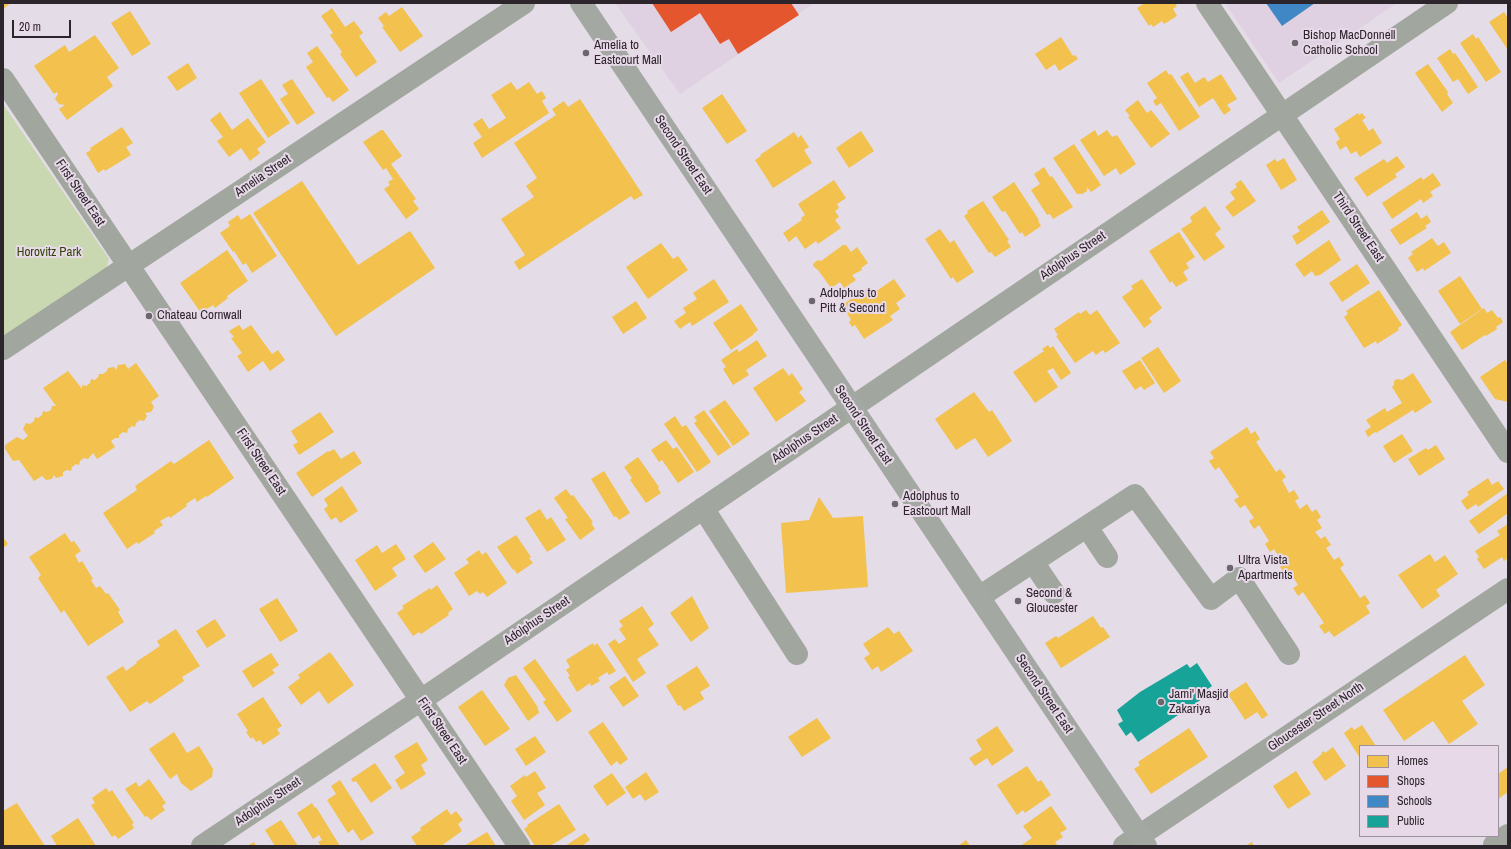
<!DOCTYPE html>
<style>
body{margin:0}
#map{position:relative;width:1511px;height:849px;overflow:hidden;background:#e4dce6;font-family:"Archivo Narrow",sans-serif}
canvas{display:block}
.frame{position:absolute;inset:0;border:4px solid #2c262c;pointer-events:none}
.legend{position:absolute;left:1359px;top:745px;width:140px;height:92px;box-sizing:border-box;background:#e8d9e9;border:1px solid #9d919d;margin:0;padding:5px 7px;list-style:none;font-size:12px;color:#2c262c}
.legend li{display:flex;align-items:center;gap:8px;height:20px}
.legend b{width:20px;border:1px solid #9d919d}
.scale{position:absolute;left:12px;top:20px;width:59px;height:18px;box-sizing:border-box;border:2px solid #2c262c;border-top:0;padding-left:5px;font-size:12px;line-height:14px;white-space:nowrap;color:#2c262c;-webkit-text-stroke:3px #e8d9e9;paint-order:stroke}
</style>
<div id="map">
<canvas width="1511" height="849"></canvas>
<div class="frame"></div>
<ul class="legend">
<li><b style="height:11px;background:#f2c14e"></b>Homes</li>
<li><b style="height:11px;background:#e4572e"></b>Shops</li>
<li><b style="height:11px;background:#3f88c5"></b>Schools</li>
<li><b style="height:11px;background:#17a398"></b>Public</li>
</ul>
<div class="scale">20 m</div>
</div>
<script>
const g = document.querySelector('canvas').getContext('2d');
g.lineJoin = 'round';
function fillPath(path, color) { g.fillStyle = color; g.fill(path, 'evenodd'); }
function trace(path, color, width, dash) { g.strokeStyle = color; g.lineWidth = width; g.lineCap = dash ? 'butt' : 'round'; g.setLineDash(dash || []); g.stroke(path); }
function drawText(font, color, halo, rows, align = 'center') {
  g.font = font + ' "Archivo Narrow",sans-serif'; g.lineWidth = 4; g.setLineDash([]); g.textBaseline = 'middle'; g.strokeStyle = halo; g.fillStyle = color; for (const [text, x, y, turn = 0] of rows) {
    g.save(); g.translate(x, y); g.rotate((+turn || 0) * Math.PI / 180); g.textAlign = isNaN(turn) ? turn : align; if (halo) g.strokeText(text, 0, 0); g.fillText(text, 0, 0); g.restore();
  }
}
fillPath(new Path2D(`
 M615,3H814L680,94Z
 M1225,3H1397L1279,83Z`), '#dfd1e1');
fillPath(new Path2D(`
 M3,104L109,259L105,273L3,340Z`), '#cad8b2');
fillPath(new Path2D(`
 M3,3H11L3,9Z
 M1142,3H1175L1177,6L1173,9L1177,16L1164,24L1162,21L1153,27L1151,24L1149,26L1137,8L1143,4Z
 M402,7L423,36L400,52L382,27L384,26L378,18L386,12L389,16Z
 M332,8L345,27L354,21L363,33L359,36L377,62L356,77L340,54L342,52L330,35L333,33L321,16Z
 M130,11L151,44L132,56L111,23Z
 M1504,12L1508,18V50L1489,22Z
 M1473,34L1476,39L1478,37L1501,72L1486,82L1460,43Z
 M95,35L119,68L107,77L113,86L67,120L59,109L65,105L59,104L55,99L58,94L57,92L54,94L34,66L65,45L69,52Z
 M1061,37L1073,56L1075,55L1078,59L1059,71L1055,64L1046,70L1035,54Z
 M317,46L349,90L333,102L329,97L327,98L306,67L313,62L307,53Z
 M1450,49L1453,54L1455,53L1478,87L1468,94L1458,79L1453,82L1437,58Z
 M188,63L197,78L177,91L167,77Z
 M1428,64L1448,92L1447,94L1453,103L1442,112L1415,73Z
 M1166,70L1169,75L1171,74L1200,117L1179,131L1161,103L1156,106L1153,101L1157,98L1147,83Z
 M1188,72L1195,83L1204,77L1208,82L1221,74L1237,99L1227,105L1231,110L1224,115L1213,98L1199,107L1180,77Z
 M261,79L290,123L268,138L239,93Z
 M292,79L315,113L297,125L280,99L288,94L282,85Z
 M511,82L517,90L529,82L537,94L542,91L546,98L542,101L549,113L482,158L473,143L482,137L473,124L482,118L489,129L506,118L491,95Z
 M722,94L747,131L727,144L702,108Z
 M580,99L643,195L634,200L631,196L519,270L514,262L525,255L501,219L534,197L526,186L537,178L514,143L556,115L552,109L564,101L568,107Z
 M1138,100L1147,113L1151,110L1170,134L1151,148L1128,117L1130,116L1125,110Z
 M220,112L232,130L248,118L266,142L257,149L260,153L250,161L241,148L229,157L217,141L223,137L210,120Z
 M1358,113L1359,115L1362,113L1366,118L1362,120L1369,131L1373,128L1382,143L1360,157L1356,151L1351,154L1346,146L1340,150L1336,142L1340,139L1334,129Z
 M122,127L133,143L126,147L131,155L105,171L104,169L98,173L86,153L91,150L90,148Z
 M381,130H383L402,156L391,164L416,199L413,201L419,209L406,219L384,189L390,185L388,182L393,179L386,168L383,170L363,142Z
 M1095,130L1098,136L1107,130L1112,137L1117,135L1136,164L1120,175L1116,168L1104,176L1080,140Z
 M861,131L874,151L849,168L836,148Z
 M794,132L798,138L801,135L809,147L804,150L812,163L773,188L755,160L761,156L760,155Z
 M1074,144L1101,185L1091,192L1087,187V191L1082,194H1077L1053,158Z
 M1397,156L1405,167L1395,174L1397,177L1367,197L1354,178L1384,159L1387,163Z
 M1284,158L1297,180L1281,190L1266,165L1275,159L1277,162Z
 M1044,167L1050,177L1052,176L1073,207L1053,219L1050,214L1047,215L1031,190L1040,184L1034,174Z
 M1433,173L1441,185L1430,192L1433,196L1423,203L1421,199L1392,219L1382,203L1421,177L1423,180Z
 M834,180L846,198L837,204L839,208L835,211L839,217L835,220L841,228L818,244L816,241L805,249L796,236L789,242L783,233L802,220L801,218L805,215L798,204Z
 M1241,180L1256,201L1233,217L1225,207L1235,199L1230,192L1237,187L1235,184Z
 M302,181L358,265L410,231L435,268L336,336L253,213Z
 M1014,182L1039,220L1038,221L1041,226L1025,237L1022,232L1020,234L1005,211L1002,212L992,197Z
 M983,201L1009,240L1007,241L1011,247L995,257L991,252L989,253L964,216L968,213L967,211Z
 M1205,206L1221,229L1215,234L1225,247L1204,261L1181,229L1192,222L1190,217Z
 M1322,210L1330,222L1297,245L1292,236L1300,231L1297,227Z
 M1417,212L1421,219L1427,215L1431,222L1425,226L1427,228L1400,245L1390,230Z
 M250,214L277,256L252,273L246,263L243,265L234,251L233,252L220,233L230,226L228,222L238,215L241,220Z
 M940,229L950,243L954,240L974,272L957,283L953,277L951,279L925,239Z
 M1179,232L1195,257L1186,263L1189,268L1183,272L1188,280L1176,287L1172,281L1170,283L1149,251Z
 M1432,238L1438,246L1444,242L1451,253L1424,271L1423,268L1417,272L1408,258L1413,254L1411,252Z
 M1329,240L1341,260L1320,275L1315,276L1312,271L1304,277L1295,264Z
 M661,243L673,259L678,256L688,270L648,299L626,267Z
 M843,245H846L851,252L857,247L868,263L861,268L862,270L852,275L856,280L844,288L840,282L831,288L818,270L813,266V264L818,260L821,261Z
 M227,250L248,281L227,296L228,298L215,308L213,305L201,313L180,283Z
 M1357,264L1370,283L1342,302L1329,283Z
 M1460,276L1482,309L1460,324L1438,291Z
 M714,279L729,302L692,326L690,322L680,329L674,321L686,313L683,308L697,299L693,293Z
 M894,279L906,296L896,303L900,309L890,316L893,320L864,339L855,325L852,327L849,322L851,320L842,305L866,289L872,297L877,294L875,292Z
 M1142,279L1162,308L1149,318L1152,322L1144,328L1122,297L1133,289L1131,286Z
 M1379,290L1402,325L1398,328L1399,330L1377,344L1376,341L1364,348L1344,317L1348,314L1346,311Z
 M636,301L647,318L623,334L612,317Z
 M741,304L758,330L753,334V335L731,350L713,323Z
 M1484,308L1487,313L1492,310L1498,318L1500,317L1503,322L1496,327L1497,329L1486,336L1485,335L1462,350L1450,332Z
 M1086,310L1090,315L1097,310L1120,343L1105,353L1103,350L1096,355L1093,351L1075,363L1056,336L1058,335L1054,329L1079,312L1080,314Z
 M239,325L243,330L251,325L272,354L278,350L285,360L270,371L263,361L248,372L237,356L242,353L231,338L234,337L229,331Z
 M757,340L767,356L746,370L749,375L733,385L723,369L726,367L721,360L737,349L739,352Z
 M1048,345L1050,348L1053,346L1071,373L1061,380L1053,368L1047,371L1058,387L1035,403L1013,372L1044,351L1042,349Z
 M1158,347L1181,381L1164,393L1141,358Z
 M1140,360L1155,383L1144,390L1141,386L1135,390L1122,371Z
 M1505,360L1508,364V402L1495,399L1480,377Z
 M136,363L159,396L151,402L154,407L151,412L145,413L147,416L144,421L140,420L136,423L135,427L132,426L128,429L127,433L123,432L119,435V438H115L111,441L115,447L97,459L93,453L88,459L84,458L80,461L79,465L76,464L72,467L71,471L67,470L63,472V476L56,478L54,475L52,479L46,480L42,476L34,481L19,460L13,461L5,449V445L17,437L23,440L28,436L23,429L26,423L30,424L34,421L35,417L38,418L42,415L43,411L47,412L51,410L52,406H56L43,388L68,371L82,389V385L86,386L90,383L91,379L95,380L98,377L99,374H103L107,371L108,368L114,367L116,370L118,365L125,364L128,369Z
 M783,368L789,376L792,373L803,389L799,392L806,401L776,422L753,388Z
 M1413,373L1432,402L1415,413L1413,410L1376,433L1375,432L1368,437L1365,431L1371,427L1366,420L1385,408L1387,412L1402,403L1392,387L1394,385V381L1397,379L1402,380Z
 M974,392L989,412L992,410L1012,441L988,457L975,438L956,450L935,419Z
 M725,400L750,434L733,446L709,411Z
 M704,410L731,447L718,456L694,423L697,421L694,417Z
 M320,412L334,432L299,455L293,445L298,442L291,431Z
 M675,416L682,427L686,425L711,462L697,472L664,424Z
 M1247,427L1251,434L1255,431L1260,439L1256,442L1276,472L1280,469L1286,477L1282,480L1289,493L1294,490L1299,498L1295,501L1300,509L1307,504L1312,512L1316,509L1321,517L1317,520L1322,528L1315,532L1321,539L1325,536L1331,545L1326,548L1334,560L1339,557L1344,565L1340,568L1360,598L1365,595L1370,603L1366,606L1370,613L1334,637L1329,631L1325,634L1319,626L1324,623L1303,592L1298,596L1293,588L1298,585L1290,572L1286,575L1280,567L1284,564L1274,549L1270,552L1265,544L1269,541L1259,525L1254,529L1249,521L1254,518L1245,505L1240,508L1234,500L1239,497L1219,467L1215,470L1209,461L1214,458L1210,452Z
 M1402,434L1413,451L1394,463L1383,446Z
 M209,440L234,478L207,497L206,496L197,502L195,498L186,504L187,506L170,518L169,516L160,521L163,525L154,531L155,533L138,544L137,542L127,549L103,513L137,490L135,486L171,461L174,464Z
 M666,440L673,449L677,447L694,472L678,483L662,460L659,462L651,450Z
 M1436,445L1445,459L1419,476L1408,459L1426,448L1428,450Z
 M334,449L341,459L354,451L362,463L312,497L296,473L328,451L329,452Z
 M638,457L659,487L658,488L661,493L646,503L630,480L632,478L624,467Z
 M604,471L630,513L619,520L616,516L614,517L591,479Z
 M1488,478L1492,485L1498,481L1504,489L1478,507L1476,504L1467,510L1461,501L1469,495L1467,492Z
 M342,486L358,511L340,523L336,517L331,520L324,509L328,506L324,499Z
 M566,489L571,496L573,495L593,522L591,523L595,529L580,540L565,519L568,518L554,498Z
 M1508,493V513L1479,534L1469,521Z
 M819,497L833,518L863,516L868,587L786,593L781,523L809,520Z
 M540,509L547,520L551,517L566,540L547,552L525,518Z
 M1508,524V558L1504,561L1502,557L1484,569L1477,559L1479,557L1475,551L1500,535L1497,531Z
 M65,533L71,542L74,541L81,551L75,555L79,563L82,561L93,579L91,580L96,588L100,586L106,594L108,593L120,610L118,612L124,622L88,646L64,610L61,613L38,578L41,575L29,557Z
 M516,535L531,557L529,558L533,563L517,574L514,569L513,570L497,547Z
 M3,537L8,544L3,548Z
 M433,542L446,559L425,573L413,556Z
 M396,544L406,559L392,568L397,576L375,591L355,560L377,545L382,553Z
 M479,550L482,555L486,552L507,583L487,597L483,592L480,594L477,591L469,596L454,573L469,563L466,559Z
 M1430,554L1435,562L1445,555L1458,574L1436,590L1440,596L1422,609L1398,575Z
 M437,585L453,609L448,613L449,615L421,634L419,632L413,636L397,613L404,608L402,606L430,588L431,590Z
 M692,596L709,628L691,642L670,613Z
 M277,598L298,631L280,642L259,609Z
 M642,606L654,624L648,629L659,645L637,659L646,673L633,682L608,644L615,639L619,644L626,639L619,629L623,626L619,621Z
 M1093,616L1101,628L1103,627L1110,637L1061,668L1045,643L1056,636L1058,638Z
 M215,619L226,636L207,648L196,631Z
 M888,627L894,634L899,631L913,651L881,672L878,666L872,670L864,658L870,654L863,644Z
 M176,629L200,666L182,677L184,681L150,704L147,701L130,712L106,677L123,666L126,671L137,663L136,662L160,646L157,641Z
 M593,643L594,646L597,643L616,671L609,675L607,672L598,678L600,681L591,686L590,683L577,692L568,677L570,676L566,670L570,667L566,660Z
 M330,652L354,685L328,704L319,691L301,705L288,687L300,678L298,675Z
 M271,653L279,665L272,670L275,673L253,688L242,671Z
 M1465,655L1485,685L1462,701L1478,724L1449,744L1433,721L1404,741L1383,710Z
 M535,659L572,711L557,722L543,702L546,700L523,668Z
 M697,666L710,686L700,692L704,699L684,711L680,705L678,706L666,686Z
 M516,675L537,706L539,713L528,721L504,685L508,678Z
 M625,676L639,696L623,707L609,687Z
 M1246,682L1268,715L1262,719L1257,712L1245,720L1228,694Z
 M482,690L510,729L485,746L458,707Z
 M263,697L282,726L277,729L280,734L263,745L260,740L256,742L253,737L251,739L246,732L248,731L237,714Z
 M817,718L831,738L802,757L788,737Z
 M603,722L628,759L620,765L617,761L611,766L588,732Z
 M1362,725L1376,746H1360V758L1344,733L1352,727L1354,730Z
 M997,726L1014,751L992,766L987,758L975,766L969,758L982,750L976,740Z
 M1189,728L1208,757L1151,794L1134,769L1140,765L1138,762Z
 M174,732L187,753L199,746L213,769L212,777L191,791L181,783L177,774L170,779L149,749Z
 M535,736L546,752L526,766L515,749Z
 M417,742L428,760L421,765L426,774L401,790L395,780L405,773L394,756Z
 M1333,747L1346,766L1325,781L1312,762L1322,754L1321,753L1324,751L1325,753Z
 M375,763L392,788L371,803L356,781L353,782L351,779Z
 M1027,766L1038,782L1041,780L1051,795L1025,813L1023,810L1017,815L997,785Z
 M1508,767V792L1498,799V774Z
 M535,771L546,788L537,793L545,805L524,820L511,801L517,796L510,786L525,775L526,777Z
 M1296,771L1311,794L1288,809L1273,786Z
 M646,772L659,792L645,801L640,794L633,799L625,787Z
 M612,773L626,793L607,806L593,786Z
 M149,779L166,803L162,806L165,810L151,820L147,816L145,817L125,789L136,782L139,787Z
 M340,780L374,833L361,841L353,829L348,833L327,800L336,794L331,786Z
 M106,788L109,792L112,790L134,823L132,824L134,828L118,839L115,835L112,837L91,805L95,803L92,798Z
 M17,803L45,846H3V811Z
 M312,803L315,808L316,807L340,846H321L318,842L322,840L319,835L313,839L297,813Z
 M559,804L576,830L550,846H535L524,829L528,826L527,825Z
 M1051,806L1067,829L1060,833L1063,837L1055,842L1058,846H1020L1032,838L1023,826Z
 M447,809L451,815L456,811L463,820L458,824L462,831L441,846H417L411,837L421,830L420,828Z
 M78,818L96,846H57L51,836Z
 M281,820L298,846H275L265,830Z
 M487,832L496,846H464Z
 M585,833L590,840L582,846H565Z
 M966,840L970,846H958Z
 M254,842L256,846H247Z
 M1252,842L1254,846H1245Z`), '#f2c14e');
fillPath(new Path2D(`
 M652,3H791L799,15L738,54L729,39L720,44L700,13L671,32Z`), '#e4572e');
fillPath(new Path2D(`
 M1266,3H1315L1282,26Z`), '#3f88c5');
fillPath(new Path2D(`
 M1197,663L1212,686L1205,691L1208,695L1138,742L1131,732L1126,736L1118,724L1123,721L1117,710L1140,692L1187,664L1190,668Z`), '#17a398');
trace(new Path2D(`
 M1207,3L1508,452
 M3,79L519,846
 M3,349L524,3
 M703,508L797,654
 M1087,527L1107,557
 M1033,562L1054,593
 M979,597L1135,495L1211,599L1239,578L1289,654
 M202,846L421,700L1447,3
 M1124,846L1508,589
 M1495,846L1494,845L1508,835`), '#a1a79f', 22);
trace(new Path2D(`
 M581,3L1146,846`), '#a3a8a3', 22);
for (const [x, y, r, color] of [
 [1295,43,4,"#6c666d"],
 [586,53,4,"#6c666d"],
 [812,301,4,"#6c666d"],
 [149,316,4,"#6c666d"],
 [895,504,4,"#6c666d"],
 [1230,568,4,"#6c666d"],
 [1018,601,4,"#6c666d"],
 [1161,702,4,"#6c666d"]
]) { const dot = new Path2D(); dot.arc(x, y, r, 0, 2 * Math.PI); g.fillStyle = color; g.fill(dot); trace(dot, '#e8d9e9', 1.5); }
drawText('13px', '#2c262c', '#e8d9e9', [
 ["Bishop MacDonnell",1303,36],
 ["Catholic School",1303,51],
 ["Amelia to",594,46],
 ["Eastcourt Mall",594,61],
 ["Adolphus to",820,294],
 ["Pitt & Second",820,309],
 ["Chateau Cornwall",157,316],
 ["Adolphus to",903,497],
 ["Eastcourt Mall",903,512],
 ["Ultra Vista",1238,561],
 ["Apartments",1238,576],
 ["Second &",1026,594],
 ["Gloucester",1026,609],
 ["Jami' Masjid",1169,695],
 ["Zakariya",1169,710]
], 'left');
drawText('13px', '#2c262c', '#e8d9e9', [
 ["Second Street East",683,155,56],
 ["Amelia Street",263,176,-34],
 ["First Street East",80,193,56],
 ["Third Street East",1358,227,56],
 ["Adolphus Street",1073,256,-34],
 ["Second Street East",863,425,56],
 ["Adolphus Street",805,439,-34],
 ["First Street East",261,462,56],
 ["Adolphus Street",537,621,-34],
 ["Second Street East",1044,694,56],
 ["Gloucester Street North",1316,717,-34],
 ["First Street East",442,731,56],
 ["Adolphus Street",268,802,-34]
]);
drawText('13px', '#304404', '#e8d9e9', [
 ["Horovitz Park",49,253]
]);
</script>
